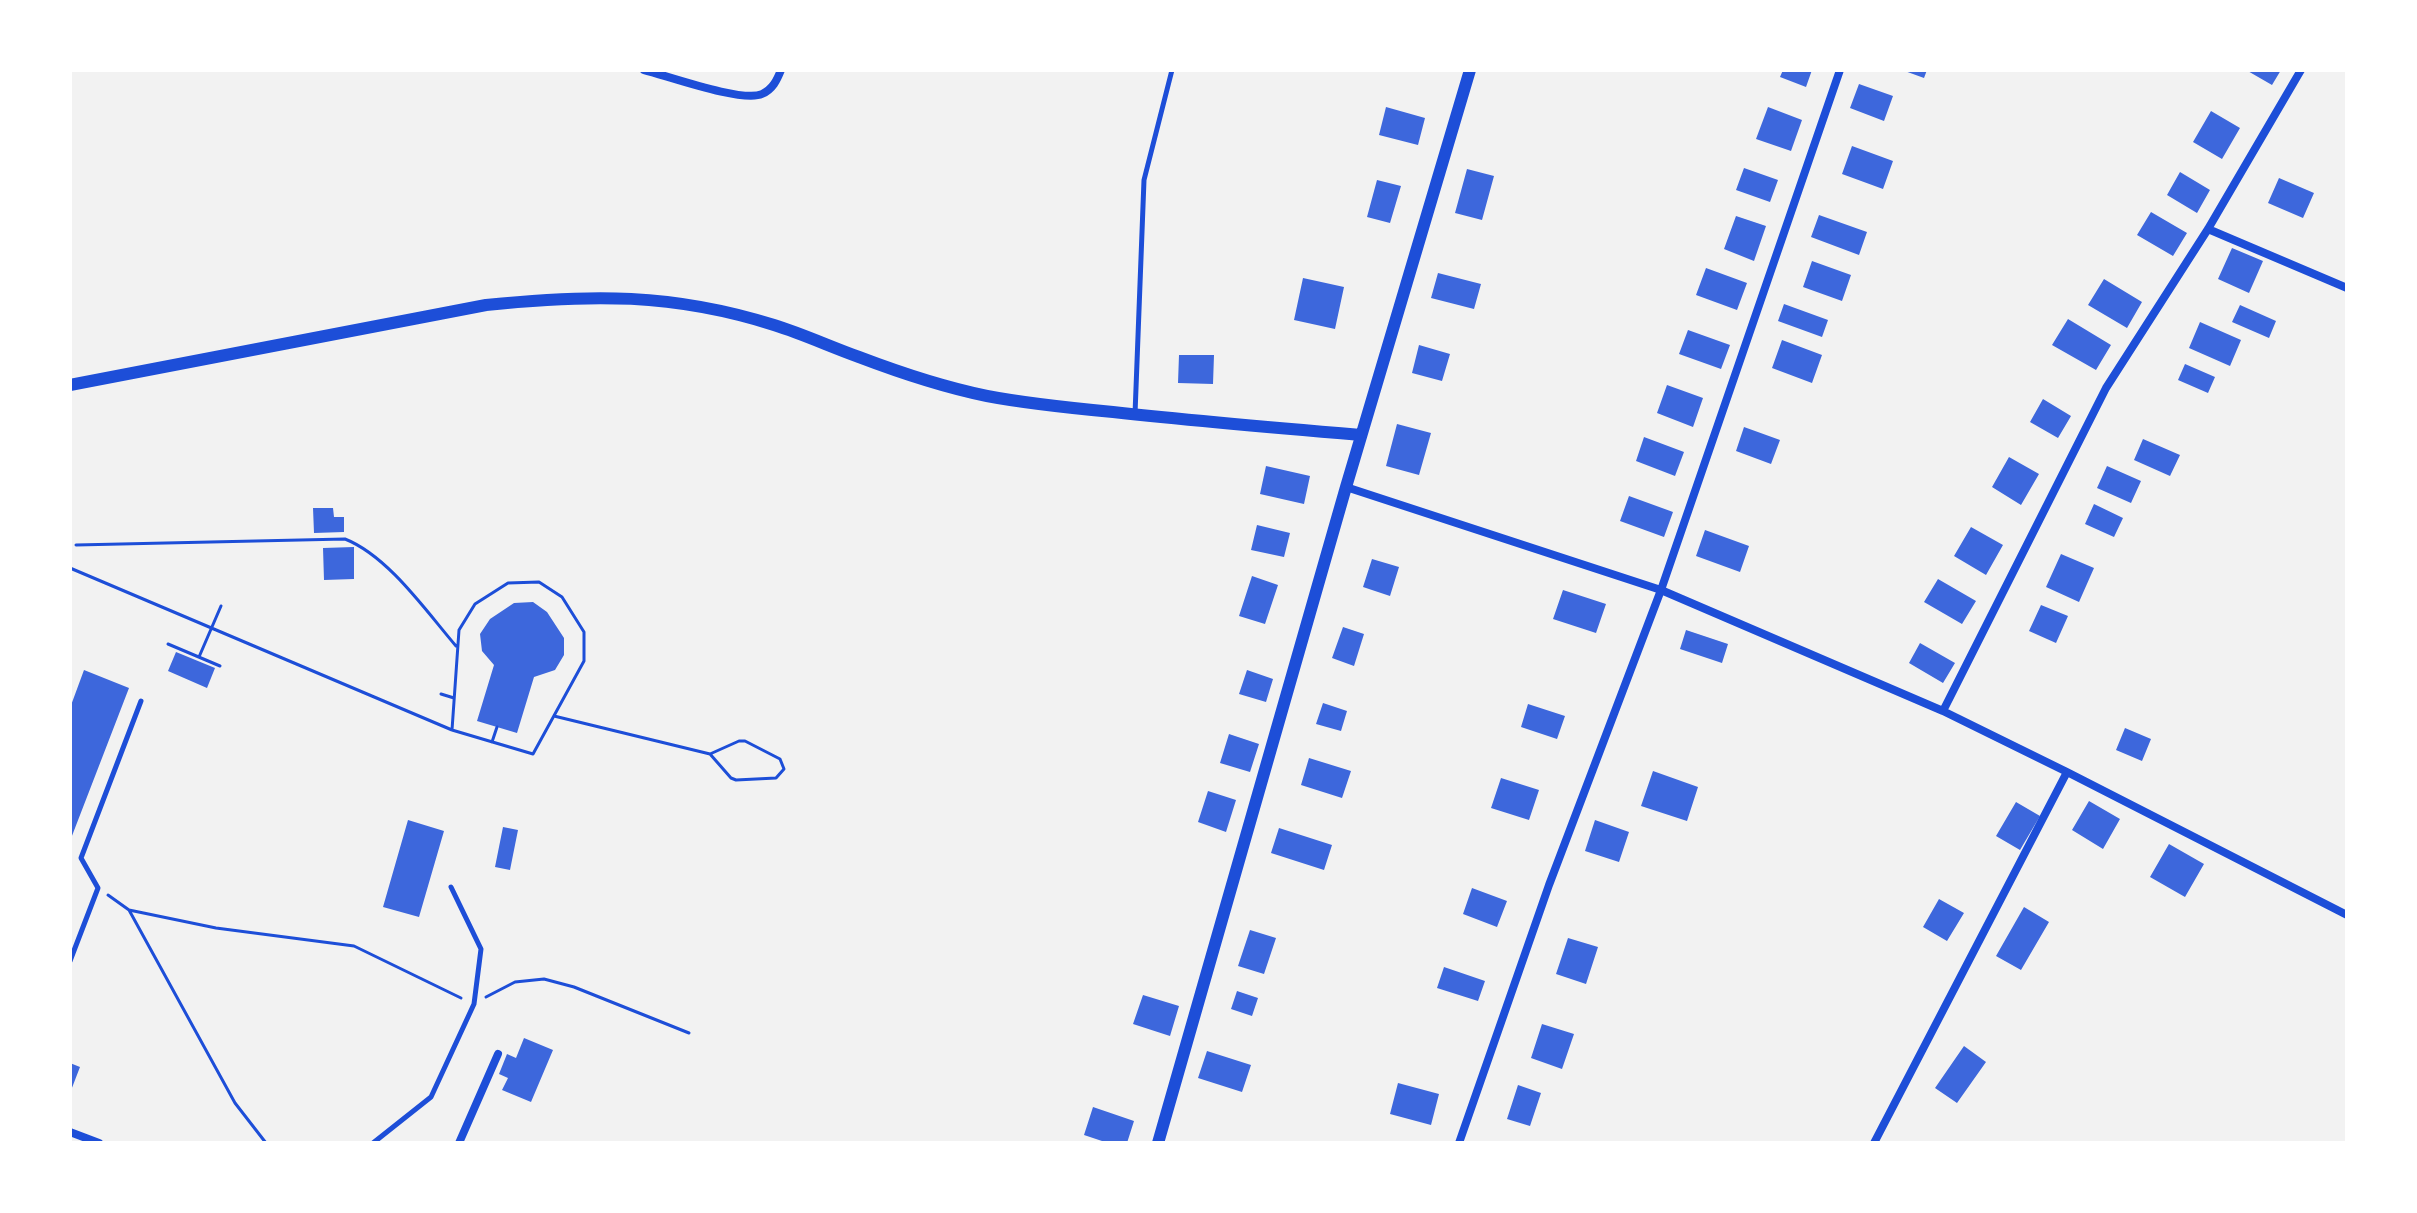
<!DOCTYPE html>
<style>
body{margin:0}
#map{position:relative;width:2417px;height:1213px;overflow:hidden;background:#f2f2f2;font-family:Ubuntu,sans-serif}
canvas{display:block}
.frame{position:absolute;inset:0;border:72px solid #fff;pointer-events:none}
</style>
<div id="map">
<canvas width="2417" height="1213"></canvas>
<div class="frame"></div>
</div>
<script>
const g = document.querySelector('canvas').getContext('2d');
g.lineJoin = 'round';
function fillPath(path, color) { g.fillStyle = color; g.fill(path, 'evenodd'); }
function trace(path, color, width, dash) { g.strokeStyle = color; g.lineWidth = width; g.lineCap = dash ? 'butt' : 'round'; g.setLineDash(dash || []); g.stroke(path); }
fillPath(new Path2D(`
 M1783,70H1812L1806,87L1780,77Z
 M1902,70H1927L1924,78Z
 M2246,70H2281L2272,85Z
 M1859,84L1893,96L1884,121L1850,108Z
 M1386,107L1425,118L1418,145L1379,135Z
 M1768,107L1802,120L1791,151L1756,139Z
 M2211,111L2240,128L2222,159L2193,142Z
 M1852,146L1893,161L1883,189L1842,174Z
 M1744,168L1778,180L1770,202L1736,190Z
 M1467,169L1494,176L1482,220L1455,213Z
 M2180,172L2210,190L2197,213L2167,195Z
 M2279,178L2314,193L2303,218L2268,203Z
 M1377,180L1401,186L1390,223L1367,217Z
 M2151,212L2187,233L2173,256L2137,235Z
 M1819,215L1867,232L1859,255L1811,237Z
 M1736,216L1766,226L1754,261L1724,249Z
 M2232,248L2263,261L2249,293L2218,279Z
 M1812,261L1851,275L1842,301L1803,287Z
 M1706,268L1747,283L1737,310L1696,295Z
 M1438,273L1481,284L1474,309L1431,298Z
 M1303,278L1344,287L1335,329L1294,320Z
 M2104,279L2142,302L2127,328L2088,305Z
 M1784,304L1828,320L1822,337L1778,321Z
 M2240,305L2276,321L2269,338L2232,322Z
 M2068,319L2111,345L2096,370L2052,345Z
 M2200,322L2241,340L2230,366L2189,348Z
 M1688,330L1730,345L1721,369L1679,354Z
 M1782,340L1822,355L1812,383L1772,368Z
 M1419,345L1450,354L1442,381L1412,373Z
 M1179,355H1214L1213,384L1178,383Z
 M2185,364L2215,377L2208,393L2178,380Z
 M1667,385L1703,398L1693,427L1657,413Z
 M2043,399L2071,416L2058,438L2030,422Z
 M1397,424L1431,433L1419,475L1386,466Z
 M1744,427L1780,440L1771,464L1736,451Z
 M1644,437L1684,452L1675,476L1636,461Z
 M2143,439L2180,455L2170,476L2134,460Z
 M2009,457L2039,474L2021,505L1992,487Z
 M1266,466L1310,476L1304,504L1260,494Z
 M2107,466L2141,481L2131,503L2097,488Z
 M1629,496L1673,512L1664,537L1620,521Z
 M2094,504L2123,518L2114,537L2085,524Z
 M313,508H333L334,517H344V532L314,533Z
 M1257,525L1290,533L1284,557L1251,550Z
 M1971,527L2003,545L1986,575L1954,556Z
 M1705,530L1749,546L1740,572L1696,556Z
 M354,547V579L324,580L323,548Z
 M2061,554L2094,568L2079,602L2046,587Z
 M1372,559L1399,567L1390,596L1363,587Z
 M1252,576L1278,585L1265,624L1239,616Z
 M1938,579L1976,601L1962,624L1924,602Z
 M1563,590L1606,604L1596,633L1553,619Z
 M533,602L547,612L564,638V655L555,670L534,677L517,733L477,721L494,665L482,651L480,634L490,619L514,603Z
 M2041,605L2068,616L2056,643L2029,631Z
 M1343,627L1364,634L1354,666L1332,658Z
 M1686,630L1728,644L1722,663L1680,649Z
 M1920,643L1955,663L1943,683L1909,663Z
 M176,652L215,668L207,688L168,671Z
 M84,670L129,688L70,841V708Z
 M1247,670L1273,679L1266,702L1239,694Z
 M1323,703L1347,711L1341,731L1316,724Z
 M1528,704L1565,716L1557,739L1521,727Z
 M2125,728L2151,739L2142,761L2116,750Z
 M1229,734L1259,744L1250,772L1220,763Z
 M1309,758L1351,771L1342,798L1301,785Z
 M1653,771L1698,787L1687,821L1641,806Z
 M1501,778L1539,790L1529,820L1491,808Z
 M1208,791L1236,800L1226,832L1198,822Z
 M2089,801L2120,819L2103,849L2072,830Z
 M2016,802L2040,816L2020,850L1996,836Z
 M408,820L444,831L419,917L383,907Z
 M1595,820L1629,832L1619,862L1585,851Z
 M503,827L518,830L510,870L495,867Z
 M1279,828L1332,845L1324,870L1271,853Z
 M2169,844L2204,864L2185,897L2150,877Z
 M1472,888L1507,901L1497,927L1463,914Z
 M1939,899L1964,913L1947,941L1923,927Z
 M2024,907L2049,922L2021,970L1996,956Z
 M1250,930L1276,938L1264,974L1238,966Z
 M1568,938L1598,947L1586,984L1556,974Z
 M1444,967L1485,981L1478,1001L1437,988Z
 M1237,991L1258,998L1252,1016L1231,1009Z
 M1143,995L1179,1006L1170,1036L1133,1024Z
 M1542,1024L1574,1034L1562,1069L1531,1058Z
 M524,1038L553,1050L531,1102L502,1090L508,1078L499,1074L507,1054L516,1058Z
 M1964,1046L1986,1062L1957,1103L1935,1088Z
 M1207,1051L1251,1065L1242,1092L1198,1078Z
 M70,1063L80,1067L70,1093Z
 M1398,1083L1439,1094L1431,1125L1390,1114Z
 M1518,1085L1541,1093L1530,1126L1507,1119Z
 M1093,1107L1134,1121L1127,1143H1108L1084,1135Z`), '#3d67dc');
trace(new Path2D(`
 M76,545L345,539C388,556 426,611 456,646
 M70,568L452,730L533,754L584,661V632L562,597L539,582L508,583L475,604L459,630L452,730
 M168,644L220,666
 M199,657L221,606
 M441,694L454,698
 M554,716L710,754L731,778L736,780L776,778L784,769L780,759L745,741H739L710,754
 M492,742L497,727
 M108,895L129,910L235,1103L266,1143
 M129,910L216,928L354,946L461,998
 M486,997L515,982L544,979L574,987L689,1033`), '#1d4ed8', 3);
trace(new Path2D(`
 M1135,414L1144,180L1172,70
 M70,961L98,888L81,858L141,701
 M373,1143L431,1097L474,1004L481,949L451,887`), '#1d4ed8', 5);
trace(new Path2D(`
 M644,70C668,76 743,103 762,94C773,89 777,80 781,70
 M2208,229L2347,288
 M1346,487L1661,590L1943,711L2067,772L2347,915
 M1943,711L2106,388L2208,229L2301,70
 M70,1132L99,1143
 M459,1143L498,1054
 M1459,1143L1549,885L1661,590L1840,70
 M1874,1143L2067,772`), '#1d4ed8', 8);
trace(new Path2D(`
 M70,385L486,305C590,294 673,293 774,325C803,334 831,347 859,357C901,373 943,387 987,396C1029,404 1071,408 1113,412C1196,421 1278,428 1361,435
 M1158,1143L1346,487L1470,70`), '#1d4ed8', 12);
</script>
